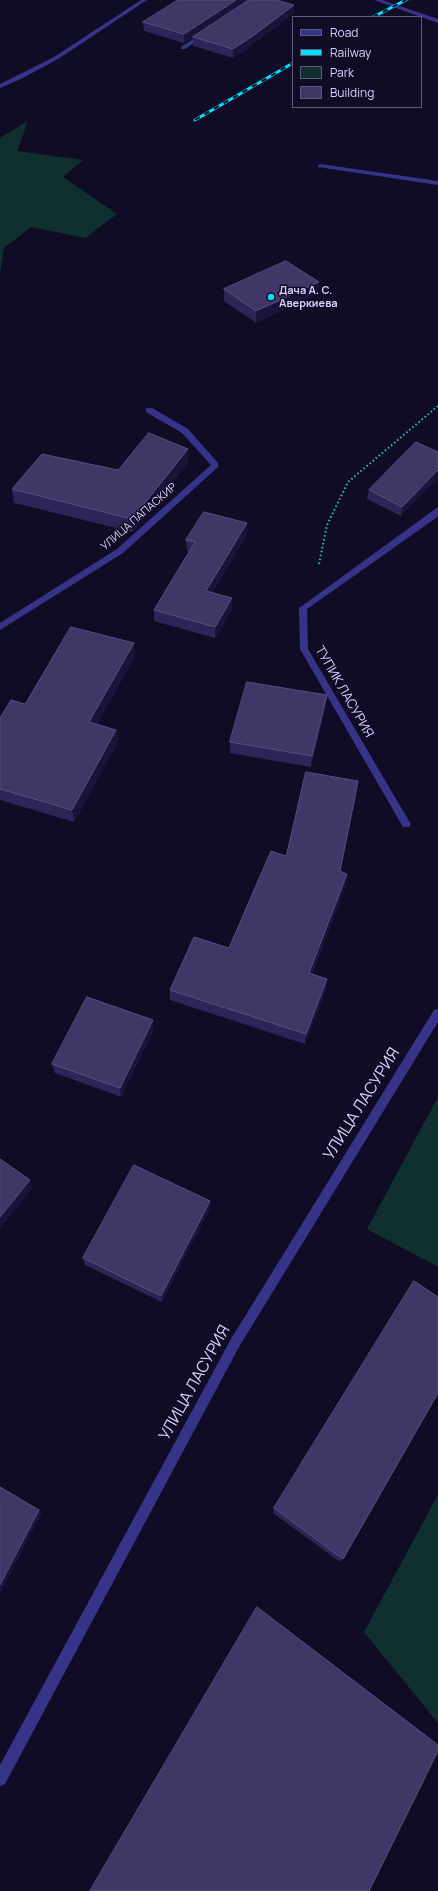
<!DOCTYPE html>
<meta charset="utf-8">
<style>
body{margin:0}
#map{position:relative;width:438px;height:1891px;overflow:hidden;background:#110c25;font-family:Manrope,sans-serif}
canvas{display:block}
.legend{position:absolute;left:292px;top:16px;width:130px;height:92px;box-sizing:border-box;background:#110c25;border:1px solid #605b7c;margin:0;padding:5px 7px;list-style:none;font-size:12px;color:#d6d1ff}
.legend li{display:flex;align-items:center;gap:8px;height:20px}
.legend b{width:20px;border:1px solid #605b7c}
</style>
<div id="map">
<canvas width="438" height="1891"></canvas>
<ul class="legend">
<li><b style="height:5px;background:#373388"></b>Road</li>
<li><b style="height:5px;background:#00e1fc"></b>Railway</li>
<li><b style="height:11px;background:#0f302f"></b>Park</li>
<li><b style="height:11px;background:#403767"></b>Building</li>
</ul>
</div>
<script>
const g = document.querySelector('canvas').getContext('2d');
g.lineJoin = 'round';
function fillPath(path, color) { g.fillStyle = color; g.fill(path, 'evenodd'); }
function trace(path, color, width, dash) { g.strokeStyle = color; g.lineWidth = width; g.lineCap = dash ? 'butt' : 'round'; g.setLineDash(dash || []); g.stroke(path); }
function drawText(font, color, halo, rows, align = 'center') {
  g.font = font + ' Manrope,sans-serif'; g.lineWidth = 3; g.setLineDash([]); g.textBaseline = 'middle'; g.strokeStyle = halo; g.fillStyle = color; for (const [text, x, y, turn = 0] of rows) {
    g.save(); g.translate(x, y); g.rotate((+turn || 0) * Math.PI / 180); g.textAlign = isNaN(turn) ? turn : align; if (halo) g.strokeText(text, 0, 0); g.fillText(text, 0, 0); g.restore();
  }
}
fillPath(new Path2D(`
 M28,121L17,151L83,160L63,177L117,214L85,238L31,227L4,248L0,273V138Z
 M438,1097V1267L367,1229Z
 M438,1495V1723L364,1632Z`), '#0f302f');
trace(new Path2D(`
 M319,564L327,525L348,482L438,406`), '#24c0b8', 2, [1.5, 2.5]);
fillPath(new Path2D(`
 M141,0H147L58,59L21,79L0,88V84L54,57Z
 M374,0H382L438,19V23Z
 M201,34L206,35L185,49H181V47Z
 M320,164L438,181V185L318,167V165Z
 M146,408H152L188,429L218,463V467L123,553L0,630V623L117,549L211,465L182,433L146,412Z
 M438,507V515L436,518L307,609L308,649L409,821L411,824L409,827H403L300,649L299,608Z
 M438,1009V1022L239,1347L5,1784L0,1786V1765L231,1339L434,1010Z`), '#373388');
const rail = new Path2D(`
 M373,17L406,0
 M195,120L293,63`);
trace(rail, '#00e1fc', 3);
trace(rail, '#110c25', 2, [5.5]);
fillPath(new Path2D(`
 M294,13L249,47L233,58L193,46V38L184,43L144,31L143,22Z
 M224,289L318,293L256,323L224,301Z
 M438,452L401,516L367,499L369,490Z
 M188,463L133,532L14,503L12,489L118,470Z
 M247,535L212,593L232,609L215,638L154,621V610L189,552L187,551L186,540Z
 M135,656L97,724L116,730L118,742L74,822L0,800V718L25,704Z
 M326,706L311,767L230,753V742Z
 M357,793L340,872L346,885L312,974L327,979L326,989L305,1044L170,1000V990L229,948L286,856Z
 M154,1029L121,1097L55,1073L52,1064Z
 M210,1201V1208L162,1302L85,1265L83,1258Z
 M438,1393L340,1562L273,1513L274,1508Z`), '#2e2455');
fillPath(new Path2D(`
 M236,0H248L193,37V38L184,43V34Z
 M294,5V13L249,47L233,58V49Z
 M319,282L318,293L256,323V311Z
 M188,449V463L133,532L132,519Z
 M438,470V478L401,516L402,507Z
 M247,523V535L206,602V591Z
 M232,598V609L215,638V627Z
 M134,643L135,656L91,735L89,722Z
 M327,695L326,706L311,767L312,756Z
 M116,730L118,742L74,822L72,810Z
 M358,781L357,793L338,882L340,871Z
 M347,874L346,885L308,983L309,973Z
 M327,979L326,989L305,1044L306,1034Z
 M153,1020L154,1029L121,1097L120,1088Z
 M30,1180L33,1188L0,1228V1217Z
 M210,1201V1208L162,1302L161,1296Z
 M39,1510L42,1513L0,1594V1585Z`), '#1b133a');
const building = new Path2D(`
 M178,0H236L184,34L143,22Z
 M249,0H276L294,5L250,38L233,49L193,37Z
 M286,261L319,282L256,311L224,289Z
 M149,433L188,449L132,519L12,489L42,454L118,470Z
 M416,442L438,452V470L402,507L369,490Z
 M204,512L247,523L206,591L232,598L215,627L154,610L195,542L186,540Z
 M71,627L134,643L89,722L116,730L72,810L0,789V718L11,700L25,704Z
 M247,682L327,695L312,756L230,742Z
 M306,772L358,781L340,871L347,874L309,973L327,979L306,1034L170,990L194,937L229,948L271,851L286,856Z
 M87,997L153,1020L120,1088L52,1064Z
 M0,1159L30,1180L0,1217Z
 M134,1165L210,1201L161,1296L83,1258Z
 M414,1281L438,1297V1393L343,1559L274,1508Z
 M0,1487L39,1510L0,1585Z
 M257,1607L438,1745V1751L369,1891H90Z`);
fillPath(building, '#403767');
trace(building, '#574f7f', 1);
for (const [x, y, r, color] of [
 [271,297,4,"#00e1fc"]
]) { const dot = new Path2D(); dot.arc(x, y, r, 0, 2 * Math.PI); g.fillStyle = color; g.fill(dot); trace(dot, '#110c25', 1.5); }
drawText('bold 11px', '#d6d1ff', '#110c25', [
 ["Дача А. С.",279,291],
 ["Аверкиева",279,304]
], 'left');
drawText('11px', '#d6d1ff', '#110c25', [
 ["УЛИЦА ПАПАСКИР",139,517,-41]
]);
drawText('13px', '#d6d1ff', '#110c25', [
 ["ТУПИК ЛАСУРИЯ",344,692,60]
]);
drawText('16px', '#d6d1ff', '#110c25', [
 ["УЛИЦА ЛАСУРИЯ",362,1104,-58],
 ["УЛИЦА ЛАСУРИЯ",195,1383,-61]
]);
</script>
